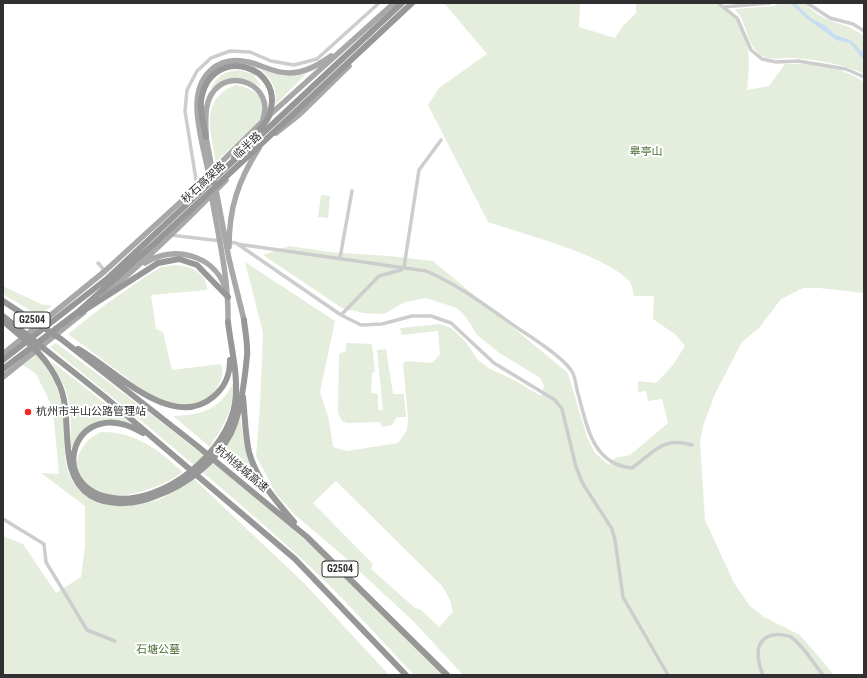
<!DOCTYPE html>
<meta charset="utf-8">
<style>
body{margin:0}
#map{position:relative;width:867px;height:678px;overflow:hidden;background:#fff;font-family:"Roboto Condensed",sans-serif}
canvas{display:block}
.frame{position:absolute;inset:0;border:4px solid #303030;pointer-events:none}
</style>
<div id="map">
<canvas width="867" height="678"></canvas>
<div class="frame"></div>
</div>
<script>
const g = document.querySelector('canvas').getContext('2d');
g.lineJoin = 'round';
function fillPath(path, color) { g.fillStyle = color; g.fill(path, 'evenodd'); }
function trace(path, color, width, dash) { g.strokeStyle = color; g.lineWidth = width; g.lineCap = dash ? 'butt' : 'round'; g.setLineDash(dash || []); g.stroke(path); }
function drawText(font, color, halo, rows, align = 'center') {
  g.font = font + ' "Roboto Condensed","Noto Sans SC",sans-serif'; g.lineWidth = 4; g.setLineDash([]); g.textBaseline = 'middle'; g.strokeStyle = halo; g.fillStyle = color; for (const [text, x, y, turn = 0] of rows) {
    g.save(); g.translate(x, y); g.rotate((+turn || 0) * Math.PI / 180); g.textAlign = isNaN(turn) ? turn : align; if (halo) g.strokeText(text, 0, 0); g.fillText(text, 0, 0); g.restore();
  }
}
fillPath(new Path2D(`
 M444,3H580L579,27L615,38L623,26L636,13V3H714C752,20 751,55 747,90L769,86L785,64C813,63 840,66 864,82V293L819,288H803L781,299L759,328L742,342L715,394L703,426L700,442L705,520L734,583L750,606L764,617L800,635L834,675H463L415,623L340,553L295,515L276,494L256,456L260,406L263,333L245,262L335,321L320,392L329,420L333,447L347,451L398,443L407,430L408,417L403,364L406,361L432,363L440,354L438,331L402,335L400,328L440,324L451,328L465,341L478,360L490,369L516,381L541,396L544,386L540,378L498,352L477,335L466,317L457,308L426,298L405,302L384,314L363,313L342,308L263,255L289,246L330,252L389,256L433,261L568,373L587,437L595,453L609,465L615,458L630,455L668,423L662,399L648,401L646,391L638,392V381L656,383L673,365L685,346L676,335L653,319L654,296H634C633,291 632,284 629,281C606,255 523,234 488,222L428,105L439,88L487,54ZM336,481L443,587L450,600L453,612L439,627L421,610L415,608L371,569L373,564L313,503Z
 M780,3H805C824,25 844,20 864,36V74C843,63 815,60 792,58C782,57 768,62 759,54C748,45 747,28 740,16C738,13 736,12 735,9L773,6Z
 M260,69L284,76L306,74L275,105C278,89 272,79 260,69Z
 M239,70L253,74L262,87C241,76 230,75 210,89C219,75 223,72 239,70Z
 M235,85C251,87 271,98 261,118C257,126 224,153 216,162C211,131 199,100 235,85Z
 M321,195L330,196L328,218L318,217Z
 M176,265C190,266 208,273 207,290L151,295L156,329L163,332L172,370L221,364C225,373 221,381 216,389C204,411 171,405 152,396C143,393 134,384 127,378C107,363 88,349 68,334L106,304L142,279L161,267Z
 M3,286L41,304L52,306L38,315L3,294Z
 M56,343C141,406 226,470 305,540C353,583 398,629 444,675H414C378,637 343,597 305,562C223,487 137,417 50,347Z
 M346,343L372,344L375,372L372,373L371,393L378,394V410H383L377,350L386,349L393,394H404L406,417H397L392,425L382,427L380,422L347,423L342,421L338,413L339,354L346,351Z
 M36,354C55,375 64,401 65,429C65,440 64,452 66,463C74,508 124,512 160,499C171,494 183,485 194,479L304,583L389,675H3V536L23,544L56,593L81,577L85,546V506L41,473L59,474L54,421L51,404L36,374L22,364Z
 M51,361L130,423C101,414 81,423 70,451C71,431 73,405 64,386C60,377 55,369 51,361Z
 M233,383C234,411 224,424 210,447L173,416C201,415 220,410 233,383Z
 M240,414C244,449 251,468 268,498L220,453L236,430Z
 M101,432C135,431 160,451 183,472C161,488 108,509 86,484C81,478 79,470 76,464C80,448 86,439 101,432Z`), '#e5eedd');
fillPath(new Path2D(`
 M790,3H795L812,19L826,26L834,34L852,41L861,51L864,50V58L861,57L850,43L836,40L806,18Z`), '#c8ddf0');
trace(new Path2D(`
 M718,3L737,18L751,50L762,59L776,62L798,61L846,69L864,77
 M807,3L830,18L853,24L864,31
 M724,7L770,3
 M197,186L185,111L187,90L197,71L211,58L230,51L250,52L271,61L294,65L317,59L378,4L376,3
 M170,235L221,241
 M227,242L236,243L341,315L361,325L382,324L412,316H431L451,323L494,363L555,400L562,409L576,467L583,484L612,529L615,540L623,597L668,675
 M237,244L426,271C459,285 489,308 519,329C533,338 562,357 571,370C575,375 576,384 577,390C587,424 591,464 632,468C654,452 663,436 692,445
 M340,258L352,191
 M98,263L105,271
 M341,315L379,276L401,270L404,267L419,170L441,140
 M3,519L44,544L46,562L87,630L115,641
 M763,675C757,661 753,639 773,635C778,634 787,635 791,637C804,646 813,663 823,675`), '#cdcdcd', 3.5);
trace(new Path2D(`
 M276,133L300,114L349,66
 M209,176C205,153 197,129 197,106C197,76 217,55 248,62C262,65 274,73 289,73C305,73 318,65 331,56
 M211,192C218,236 229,278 228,322
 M229,247C229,208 238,181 259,148
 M145,263C172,245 213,254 225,287
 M104,295C148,259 187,220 226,180
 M244,320L229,259L206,137C206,124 204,107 211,95C229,65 275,86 263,119
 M3,354L105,271L186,197L263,121L394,3
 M3,377L84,312`), '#a8a8a8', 5.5);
trace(new Path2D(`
 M206,137C204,126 200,113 201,101C209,43 288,64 269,116C265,127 242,145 234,158
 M3,301L61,339L196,445L307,537L447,675
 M80,313L158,263L179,259L197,265L228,297
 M3,316L105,397L295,559L406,675
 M3,321C26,341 47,356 59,384C75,418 55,474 91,496C110,507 137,504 156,496C187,485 216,462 231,433C240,415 245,377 247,356C248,344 245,331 244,320
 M78,349C113,368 171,432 213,397C225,387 230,376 230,360
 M3,360L108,278L402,3
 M3,369L78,312L155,243L412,3
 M243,397C245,416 245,434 249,452C256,479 277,502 294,522
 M143,433C74,391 43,488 113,498C164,505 228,452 235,403C239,377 231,348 228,322`), '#979797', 6);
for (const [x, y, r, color] of [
 [28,412,4,"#f72623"]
]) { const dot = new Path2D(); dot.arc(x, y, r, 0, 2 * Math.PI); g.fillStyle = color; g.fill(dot); trace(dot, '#fff', 1.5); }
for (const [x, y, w] of [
 [32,320,36],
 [340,569,36]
]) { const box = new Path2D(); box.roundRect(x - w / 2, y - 8, w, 16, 3); g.fillStyle = '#fff'; g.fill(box); trace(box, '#303030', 1); }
drawText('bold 10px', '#303030', null, [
 ["G2504",32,320],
 ["G2504",340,569]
]);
drawText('11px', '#303030', '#fff', [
 ["临半路",248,146,-43],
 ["秋石高架路",204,183,-43],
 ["杭州绕城高速",241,469,40]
]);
drawText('11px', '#4e7138', '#fff', [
 ["皋亭山",646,152],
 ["石塘公墓",158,650]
]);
drawText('11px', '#303030', '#fff', [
 ["杭州市半山公路管理站",36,412]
], 'left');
</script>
